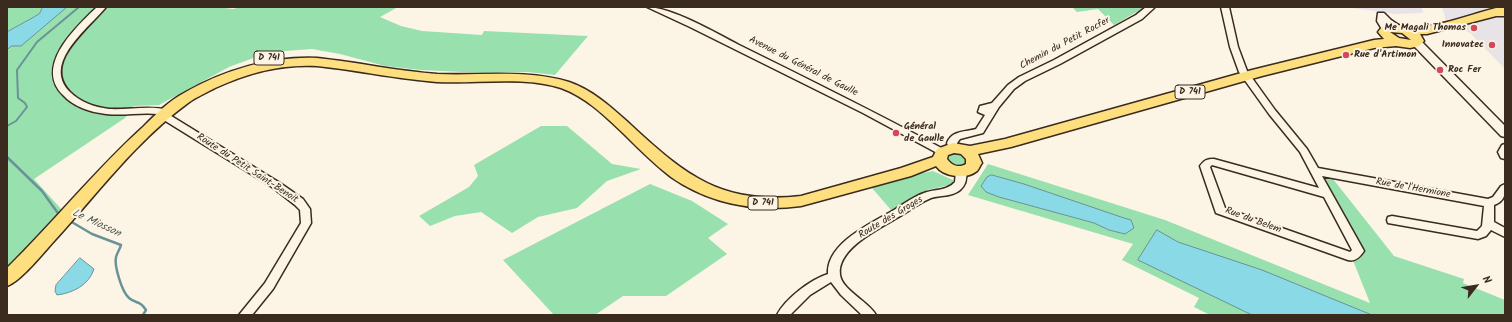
<!DOCTYPE html>
<meta charset="utf-8">
<style>
body{margin:0}
#map{position:relative;width:1512px;height:322px;overflow:hidden;background:#fcf5e5;font-family:Kalam,sans-serif}
canvas{display:block}
.frame{position:absolute;inset:0;border:8px solid #3b2a1e;pointer-events:none}
.north{position:absolute;left:1456px;top:266px;width:40px;height:40px;-webkit-text-stroke:3px #fcf5e5;paint-order:stroke;rotate:59deg;font-size:11px;font-weight:700;line-height:16px;text-align:center;color:#3b2a1e}
.north::after{content:'';display:block;margin:auto;width:14px;height:18px;background:#3b2a1e;clip-path:polygon(50% 0,100% 100%,50% 72%,0 100%)}
</style>
<div id="map">
<canvas width="1512" height="322"></canvas>
<div class="frame"></div>
<div class="north">N</div>
</div>
<script>
const g = document.querySelector('canvas').getContext('2d');
g.lineJoin = 'round';
function fillPath(path, color) { g.fillStyle = color; g.fill(path, 'evenodd'); }
function trace(path, color, width, dash) { g.strokeStyle = color; g.lineWidth = width; g.lineCap = dash ? 'butt' : 'round'; g.setLineDash(dash || []); g.stroke(path); }
function drawText(font, color, halo, rows, align = 'center') {
  g.font = font + ' Kalam,sans-serif'; g.lineWidth = 4; g.setLineDash([]); g.textBaseline = 'middle'; g.strokeStyle = halo; g.fillStyle = color; for (const [text, x, y, turn = 0] of rows) {
    g.save(); g.translate(x, y); g.rotate((+turn || 0) * Math.PI / 180); g.textAlign = isNaN(turn) ? turn : align; if (halo) g.strokeText(text, 0, 0); g.fillText(text, 0, 0); g.restore();
  }
}
fillPath(new Path2D(`
 M1345,7H1422L1423,13L1396,14Z
 M1442,7L1505,8V69L1470,33L1446,21Z`), '#e8e3e6');
fillPath(new Path2D(`
 M7,7H216L233,9L241,7H398L380,17L401,26L422,31L482,35L484,31L588,36L555,75L528,72L483,73L421,70L385,66L340,54L312,49L285,51L256,57L229,67L159,105L133,106L125,118L34,179L62,210L7,268Z
 M1072,7H1145L1114,25L1098,9L1077,12Z
 M541,126H567L612,164L641,169L607,181L577,208L538,217L512,233L481,212L455,216L430,226L419,216L469,187L478,176L474,165Z
 M956,153L965,158L966,164C958,169 952,165 947,160L948,156Z
 M988,164L1165,220L1370,303L1352,258L1358,257L1323,179H1333L1394,256L1464,279L1463,283L1505,300V315H1210L1194,307L1199,298L1122,260L1133,244L968,195Z
 M933,171L953,180V183L950,185L927,190L891,210L872,188L874,185L907,176Z
 M650,184L692,201L728,224L708,238L727,254L666,296H623L595,315H554L503,260Z`), '#98e0ae');
const water = new Path2D(`
 M43,7H67L21,46H11L7,50V32C13,28 37,16 40,13C41,11 41,9 43,7Z
 M992,175L1024,184L1124,218L1131,220L1134,228L1125,234L1109,230L1094,223L999,197L986,192L981,186L987,177Z
 M1157,230L1178,242L1262,270L1372,315H1252L1138,260Z
 M80,258L94,269C89,285 73,293 57,295L55,291L56,285Z`);
fillPath(water, '#8ad9e7');
trace(water, '#6a9397', 1);
trace(new Path2D(`
 M7,126L16,121L27,107L25,103L18,98L17,70L37,42L79,7`), '#6a9397', 2);
trace(new Path2D(`
 M7,157L42,191L60,216
 M70,221L92,234L121,245C120,249 117,253 116,257C114,266 122,292 129,298C136,304 140,300 146,310L143,315`), '#6a9397', 2.5);
const minor = new Path2D(`
 M97,7H106C89,28 41,63 70,92C80,102 94,107 109,109C129,110 149,105 169,110L171,112L168,114L280,183L303,199L310,209L311,223L273,289L252,315H239L265,283L301,223L300,210L295,205L272,187L159,117L158,114C141,112 124,116 106,114C90,112 74,107 63,95C34,66 76,27 97,7Z
 M647,7C671,7 716,33 739,45C808,79 877,113 945,150L947,152L942,155L939,154L863,113L690,27Z
 M1146,7H1155L1142,19L1060,64L1025,81L1014,89L999,107L983,133L960,139L957,143L958,148L956,150H950L947,143C952,130 966,132 976,129L985,115L978,112L980,106L992,103L1008,85L1019,77L1054,60L1136,15Z
 M1221,7H1229L1238,47L1247,71L1275,110L1307,149L1318,168L1488,199L1493,197L1501,186L1505,184C1505,195 1505,201 1494,205V222L1505,228V237L1491,230L1486,236L1478,239L1388,223L1387,220L1388,217L1392,216L1477,231L1482,226L1484,206L1322,176L1364,251C1360,257 1355,262 1348,260L1216,213L1200,166C1204,160 1207,159 1214,159L1319,188L1300,152L1269,114L1239,72L1230,47ZM1212,165L1324,197L1352,250L1350,252L1225,208L1210,167Z
 M1378,13H1384L1391,20L1403,28L1399,30L1388,25L1390,29L1389,31H1383L1377,21Z
 M1505,144V159L1501,158L1498,152L1502,145Z
 M961,168L966,171C967,178 966,185 960,190C952,197 940,195 931,198C921,202 911,209 902,215C882,227 836,248 840,275C842,290 869,302 876,315H862L841,295L831,282L810,295L790,315H777C786,298 810,280 828,274C826,243 872,223 894,210C904,204 913,197 924,193C934,189 947,191 955,182L956,171Z`);
const tertiary = new Path2D(`
 M1417,40L1421,41L1505,126V137L1501,136L1413,45L1412,43Z`);
const primary = new Path2D(`
 M1496,8H1505V16H1496L1427,34H1420L1424,41L1419,46L1410,48L1396,46L1374,48L1262,76L1011,147L978,154L982,163C980,165 979,169 977,171C966,180 944,177 936,166L911,176L801,206C755,212 710,204 671,177C654,164 639,149 624,134C605,116 586,97 561,88C524,76 476,84 437,82C397,79 357,70 317,66C280,64 248,73 215,88C206,93 196,97 188,103C136,141 98,193 55,240C44,252 21,281 7,286V268C54,222 95,170 144,126C156,114 169,101 184,93C224,70 271,56 317,58C357,62 396,71 437,74C481,76 526,69 569,82C593,90 612,108 631,125C686,176 722,205 801,196L901,168L933,157L937,149L953,143L970,146L1005,139L1252,70L1374,40L1384,39L1378,32C1387,18 1401,28 1415,27C1442,26 1469,15 1496,8ZM1390,32L1402,33L1411,40L1399,38ZM954,153L961,154L966,159V164C959,168 952,166 947,159L948,155Z`);
trace(minor, '#3b2a1e', 3);
trace(tertiary, '#3b2a1e', 3);
trace(primary, '#3b2a1e', 3);
fillPath(minor, '#fcf5e5');
fillPath(tertiary, '#fcf5e5');
fillPath(primary, '#fddf80');
for (const [x, y, r, color] of [
 [1474,28,4,"#d1495b"],
 [1492,45,4,"#d1495b"],
 [1346,55,4,"#d1495b"],
 [1440,70,4,"#d1495b"],
 [896,133,4,"#d1495b"]
]) { const dot = new Path2D(); dot.arc(x, y, r, 0, 2 * Math.PI); g.fillStyle = color; g.fill(dot); trace(dot, '#fcf5e5', 1.5); }
for (const [x, y, w] of [
 [269,58,30],
 [1190,92,30],
 [763,203,30]
]) { const box = new Path2D(); box.roundRect(x - w / 2, y - 7, w, 14, 3); g.fillStyle = '#fcf5e5'; g.fill(box); trace(box, '#3b2a1e', 1); }
drawText('bold 9px', '#3b2a1e', null, [
 ["D 741",269,58],
 ["D 741",1190,92],
 ["D 741",763,203]
]);
drawText('bold 10px', '#3b2a1e', '#fcf5e5', [
 ["Me Magali Thomas",1466,28,"right"],
 ["Innovatec",1484,45,"right"],
 ["Rue d'Artimon",1354,55],
 ["Roc Fer",1448,70],
 ["Général",904,127],
 ["de Gaulle",904,139]
], 'left');
drawText('10px', '#3b2a1e', '#fcf5e5', [
 ["Chemin du Petit Rocfer",1065,44,-28],
 ["Avenue du Général de Gaulle",803,67,27],
 ["Route du Petit Saint-Benoit",247,169,33],
 ["Rue de l'Hermione",1413,189,10],
 ["Route des Groges",891,218,-31],
 ["Rue du Belem",1253,221,20]
]);
drawText('italic 11px', '#4f5650', '#fcf5e5', [
 ["Le Miosson",96,224,25]
]);
</script>
